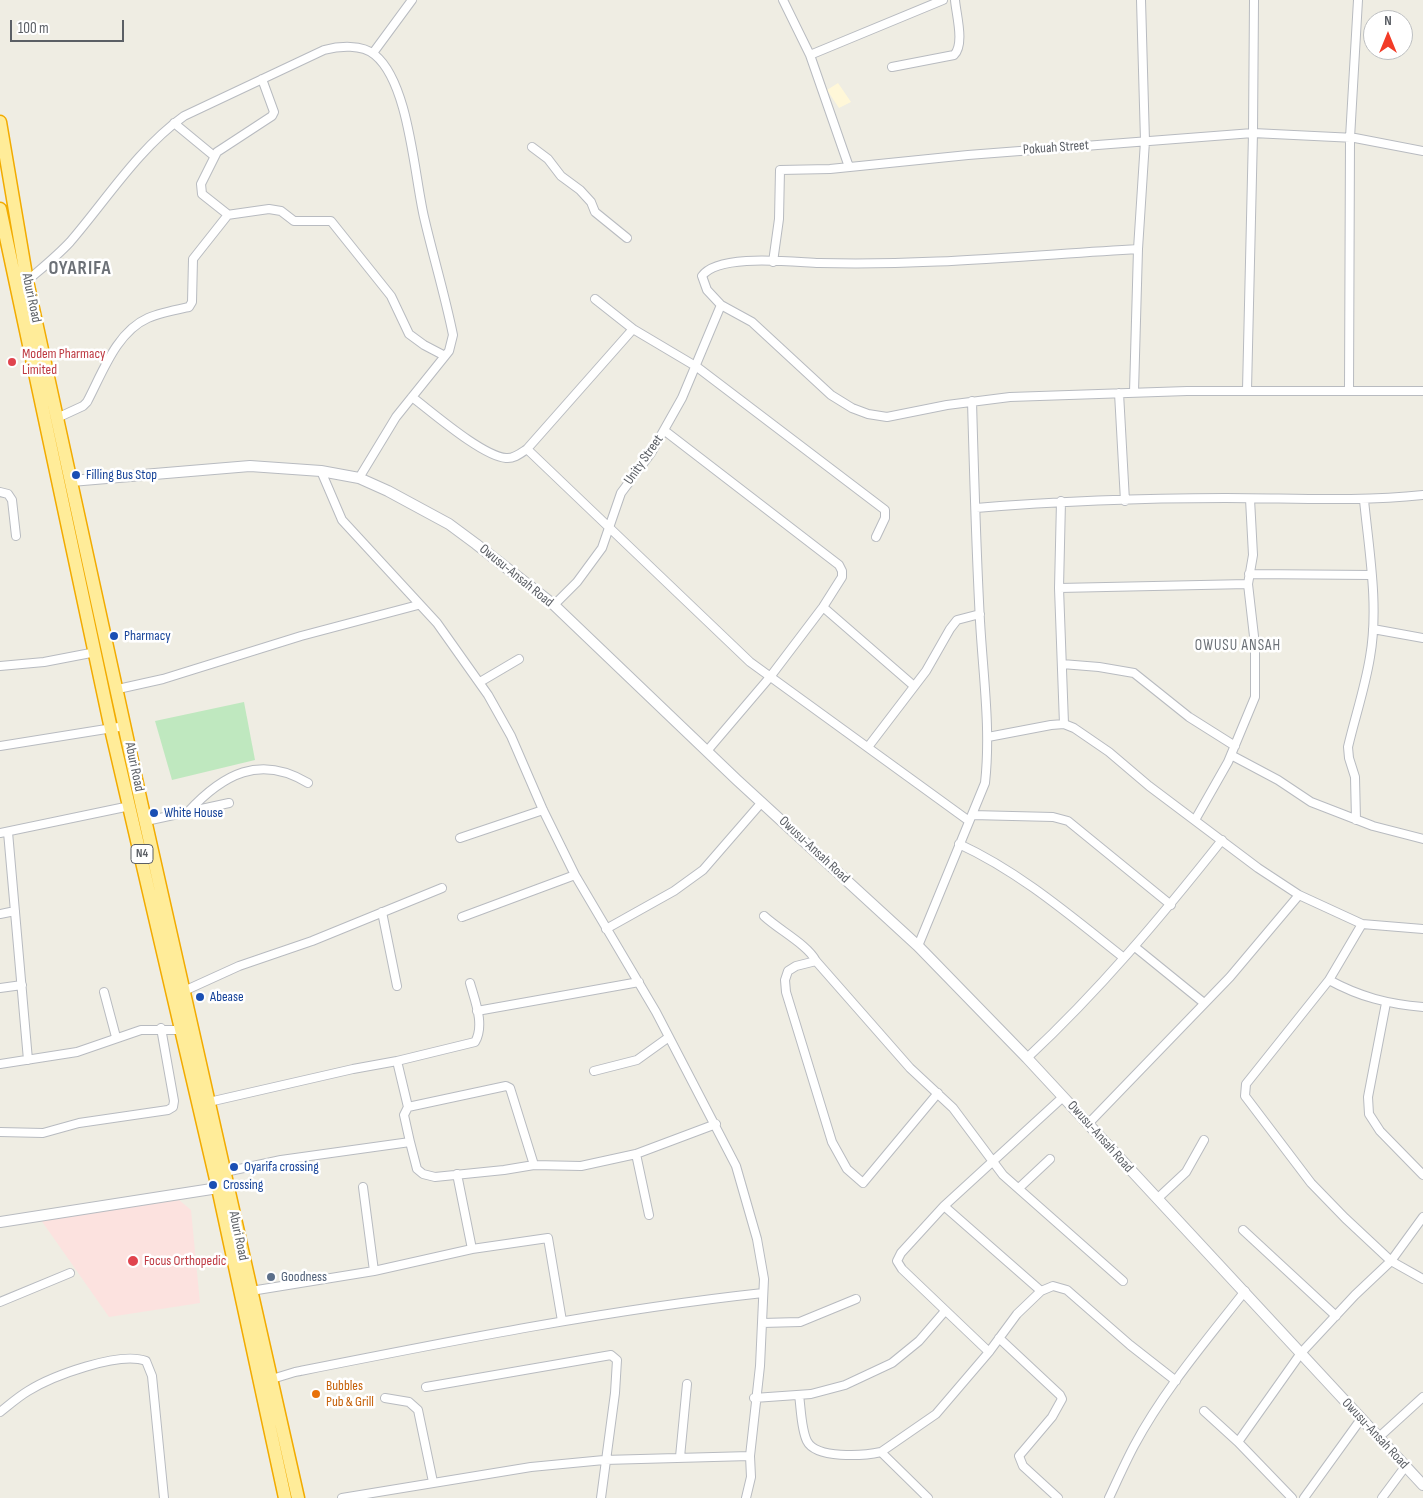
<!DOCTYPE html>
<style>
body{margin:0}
#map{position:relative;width:1423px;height:1498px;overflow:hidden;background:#efede3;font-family:"Sofia Sans Condensed",sans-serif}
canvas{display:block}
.north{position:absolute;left:1363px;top:10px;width:50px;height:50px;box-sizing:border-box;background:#fff;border:1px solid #bdbfc1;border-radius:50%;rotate:0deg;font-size:14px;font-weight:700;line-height:20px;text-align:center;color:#5b5f65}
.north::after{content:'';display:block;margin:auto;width:18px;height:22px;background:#f23b27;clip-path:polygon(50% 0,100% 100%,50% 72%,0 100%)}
.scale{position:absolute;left:10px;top:20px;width:114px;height:22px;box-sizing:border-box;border:2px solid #5b5f65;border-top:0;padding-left:6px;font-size:15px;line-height:18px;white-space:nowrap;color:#5b5f65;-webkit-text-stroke:4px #fff;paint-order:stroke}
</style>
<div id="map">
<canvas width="1423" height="1498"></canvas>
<div class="north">N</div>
<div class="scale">100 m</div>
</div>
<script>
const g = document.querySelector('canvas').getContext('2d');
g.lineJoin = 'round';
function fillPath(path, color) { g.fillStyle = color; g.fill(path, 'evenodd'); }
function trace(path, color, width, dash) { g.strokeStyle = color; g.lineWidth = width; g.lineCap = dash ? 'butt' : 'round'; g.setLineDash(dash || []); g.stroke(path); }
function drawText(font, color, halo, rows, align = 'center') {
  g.font = font + ' "Sofia Sans Condensed",sans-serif'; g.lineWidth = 5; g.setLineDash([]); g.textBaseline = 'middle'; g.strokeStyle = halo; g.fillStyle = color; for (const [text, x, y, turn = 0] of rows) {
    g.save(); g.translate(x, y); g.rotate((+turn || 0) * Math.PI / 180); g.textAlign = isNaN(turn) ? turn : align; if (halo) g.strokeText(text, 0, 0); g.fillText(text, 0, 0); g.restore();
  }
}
fillPath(new Path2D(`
 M838,83L851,102L839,108L827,90Z`), '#fff7d8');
fillPath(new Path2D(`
 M179,1200L191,1210L200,1303L109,1317L41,1220Z`), '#fce2df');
fillPath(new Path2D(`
 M244,702L255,760L172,780L155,721Z`), '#bfe8bf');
const minor = new Path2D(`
 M783,0L810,55L849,167
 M373,53L412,0
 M810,55L943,0
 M892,67L954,55C965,44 956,14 955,0
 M174,123L214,156
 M532,147L548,159L561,176L580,190L591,202L595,212L627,238
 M227,215L269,209L281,211L294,221H331L391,296L409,334L424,345L445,356
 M1138,249C1032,255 926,266 819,263C793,262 718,253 702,276L707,290L721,305L752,322L831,395L852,408L868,414L887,417L947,405L1010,397L1187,391H1423
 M773,262L779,219L780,170L830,169L968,155L1253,133L1355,138L1423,151
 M27,281C42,268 57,256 70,242C107,199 138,149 184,116L324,50C339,46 362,44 375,55C409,83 414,174 424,217C433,256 445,295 453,335L449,351L396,417L359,478
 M595,299L633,329
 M1247,390L1253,133L1254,0
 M1349,390L1350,138L1358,0
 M1134,392L1138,249L1145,141L1141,0
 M1119,393L1125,501
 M412,397C432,412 482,456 506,458C514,459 521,453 527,449L633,329L697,367L885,510V518L876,537
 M57,418L83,406L87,402C102,374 116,332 148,318C160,313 175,310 189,307L192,302L193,259L227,216L226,213L202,194L201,184L217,152L272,116L274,112L262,79
 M665,431L839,565L842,571V577L823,607L770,677L707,751
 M527,449L750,662L969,821
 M321,471L342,520L437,623L488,695L511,736L543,810L575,875L656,1012L736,1166L757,1239L764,1279L760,1366L750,1456L751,1477L746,1498
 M0,492L8,494L12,500L16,536
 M1061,501L1059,588L1064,724
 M976,508C1059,501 1142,498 1226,498C1292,498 1357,502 1423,495
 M1249,574L1371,575
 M1059,588L1248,584L1253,555L1250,499
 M554,605L577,582L602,548L621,493L651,453L682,398L721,305
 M823,607L914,686
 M1373,629L1423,638
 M1062,664L1099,667L1134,673L1189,717L1235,746
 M0,666L44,662L96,652
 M480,682L519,659
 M118,689L163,679L301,636L418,605
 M988,737L1051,725L1064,724L1074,728L1109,752L1149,786L1258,868L1299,895L1362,924L1423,929
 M0,746L125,726
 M868,747L926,671L950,629L957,620L980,614
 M1231,755L1278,780L1311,802L1373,826L1423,839
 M188,812C223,774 260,754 308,783
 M972,815L1053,817L1068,821L1171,905
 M1195,820L1228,762L1255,697V645L1248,584
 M1356,820L1355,777L1349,758L1348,747C1355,717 1365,688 1370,657C1379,606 1369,551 1364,500
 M146,821L229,803
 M8,832L28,1060
 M0,833L130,806
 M460,838L543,810
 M959,844C1020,872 1072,917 1124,958
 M382,912L397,986
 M0,914L15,911
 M764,916C779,930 808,945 816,961L910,1068L953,1108L1003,1175L1123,1281
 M462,917L575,875
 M1362,924L1329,980L1246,1084L1245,1096L1311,1183L1345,1218L1391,1261L1423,1279
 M606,929L674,891L703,870L762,802
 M918,946L985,783C991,729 983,675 980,621C976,548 974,474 972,401
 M1135,947L1204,1003
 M816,961L796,966L788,971L785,980L786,992L832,1142L847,1169L863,1183L938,1093
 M1329,980C1360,997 1388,1004 1423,1007
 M0,988L22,985
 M184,991L239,966L312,941L442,888
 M104,992L116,1037
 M1386,1003L1368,1097L1369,1114L1380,1131L1423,1175
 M477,1011L639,982
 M1027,1058C1099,991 1161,917 1222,840
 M397,1061L475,1042C485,1025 475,1001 470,983
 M0,1064L77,1052L141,1030H182
 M594,1071L637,1060L669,1037
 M209,1102L353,1069L397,1061L408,1107
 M1088,1124L1230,977L1299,895
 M0,1132L43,1133L79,1123L168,1110L173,1107L174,1101L161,1028
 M410,1142L404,1115L408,1107L506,1086L510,1088L534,1165
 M636,1154L649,1215
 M225,1172L281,1160L410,1142L417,1169L423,1174L435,1177L504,1170L534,1165L581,1166L636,1154L716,1124
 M457,1174L472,1249
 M363,1187L374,1271
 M1019,1188L1050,1159
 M1157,1199L1186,1172L1204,1140
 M944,1206L1041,1291
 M1243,1230L1336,1316
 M251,1291L374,1271L472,1249L548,1238L562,1321
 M0,1302L70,1273
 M762,1323L800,1322L856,1299
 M999,1338L1060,1395L1062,1399L1052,1417L1019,1456L1023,1466L1058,1498
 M989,1352L902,1269L897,1261L901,1253L944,1206L1063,1097
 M272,1379L295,1372C451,1341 606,1310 763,1293
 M426,1387L611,1355L617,1360L615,1393L601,1498
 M799,1395C801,1408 801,1429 807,1441C816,1459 863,1456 881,1452L928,1498
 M385,1398L409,1402L418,1410L433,1482
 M754,1398L811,1394L845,1385L892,1363L919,1341L945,1311
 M1204,1411L1238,1442
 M0,1412C9,1405 18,1397 28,1391C52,1376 119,1351 146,1361L152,1376L164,1498
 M1378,1438L1423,1397
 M881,1452L936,1414L989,1352L1017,1314L1041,1291L1053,1286L1067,1290L1130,1345L1176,1381
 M680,1457L687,1384
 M342,1498L531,1467L604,1460L750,1456
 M1109,1498C1117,1481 1125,1463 1134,1446C1164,1390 1206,1341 1245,1291
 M1292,1498L1238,1442L1301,1353L1355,1295L1391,1261L1423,1217
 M1304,1498L1361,1419
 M1382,1498L1405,1467`);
const tertiary = new Path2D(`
 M71,481L250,466L321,471L359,478L388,491L449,524L476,544L554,605L737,780L918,946L1027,1058L1423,1485
 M0,1222L218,1188`);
const trunk = new Path2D(`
 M0,122L27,281L141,802L298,1498
 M0,209L111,729L218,1188L285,1498`);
trace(minor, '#b8bbc0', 10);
trace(tertiary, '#b8bbc0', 12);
trace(trunk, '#f2ab00', 15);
trace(minor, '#fff', 8);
trace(tertiary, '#fff', 10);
trace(trunk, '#ffec99', 12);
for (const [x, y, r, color] of [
 [12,362,5,"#e0444e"],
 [76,475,5,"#1a4fb4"],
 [114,636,5,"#1a4fb4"],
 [154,813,5,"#1a4fb4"],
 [200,997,5,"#1a4fb4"],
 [234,1167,5,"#1a4fb4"],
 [213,1185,5,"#1a4fb4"],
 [133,1261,6,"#e0444e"],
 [271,1277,5,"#5c6f8a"],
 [316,1394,5,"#e8710a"]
]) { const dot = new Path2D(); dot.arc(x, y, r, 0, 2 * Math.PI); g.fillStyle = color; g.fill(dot); trace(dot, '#fff', 2); }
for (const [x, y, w] of [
 [142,854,22]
]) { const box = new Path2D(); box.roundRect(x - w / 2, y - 9.5, w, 19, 4); g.fillStyle = '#fff'; g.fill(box); trace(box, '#5b5f65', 1); }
drawText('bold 12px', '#5b5f65', null, [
 ["N4",142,854]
]);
drawText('14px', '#5b5f65', '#fff', [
 ["Pokuah Street",1056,148,-4],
 ["Aburi Road",31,298,78],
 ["Unity Street",644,460,-55],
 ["Owusu-Ansah Road",516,576,39],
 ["Aburi Road",134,767,78],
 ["Owusu-Ansah Road",814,850,43],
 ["Owusu-Ansah Road",1100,1137,48],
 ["Aburi Road",238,1236,78],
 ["Owusu-Ansah Road",1375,1434,47]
]);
drawText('14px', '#be3a42', '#fff', [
 ["Modem Pharmacy",22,354],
 ["Limited",22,370],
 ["Focus Orthopedic",144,1261]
], 'left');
drawText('14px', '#164399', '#fff', [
 ["Filling Bus Stop",86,475],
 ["Pharmacy",124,636],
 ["White House",164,813],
 ["Abease",210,997],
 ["Oyarifa crossing",244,1167],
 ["Crossing",223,1185]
], 'left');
drawText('14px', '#4e5e75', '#fff', [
 ["Goodness",281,1277]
], 'left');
drawText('14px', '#c56008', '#fff', [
 ["Bubbles",326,1386],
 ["Pub & Grill",326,1402]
], 'left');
g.letterSpacing = '1px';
drawText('15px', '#6c7177', '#fff', [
 ["OWUSU ANSAH",1238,646]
]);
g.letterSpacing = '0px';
g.letterSpacing = '1px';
drawText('bold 19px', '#6c7177', '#fff', [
 ["OYARIFA",80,269]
]);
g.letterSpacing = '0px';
</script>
